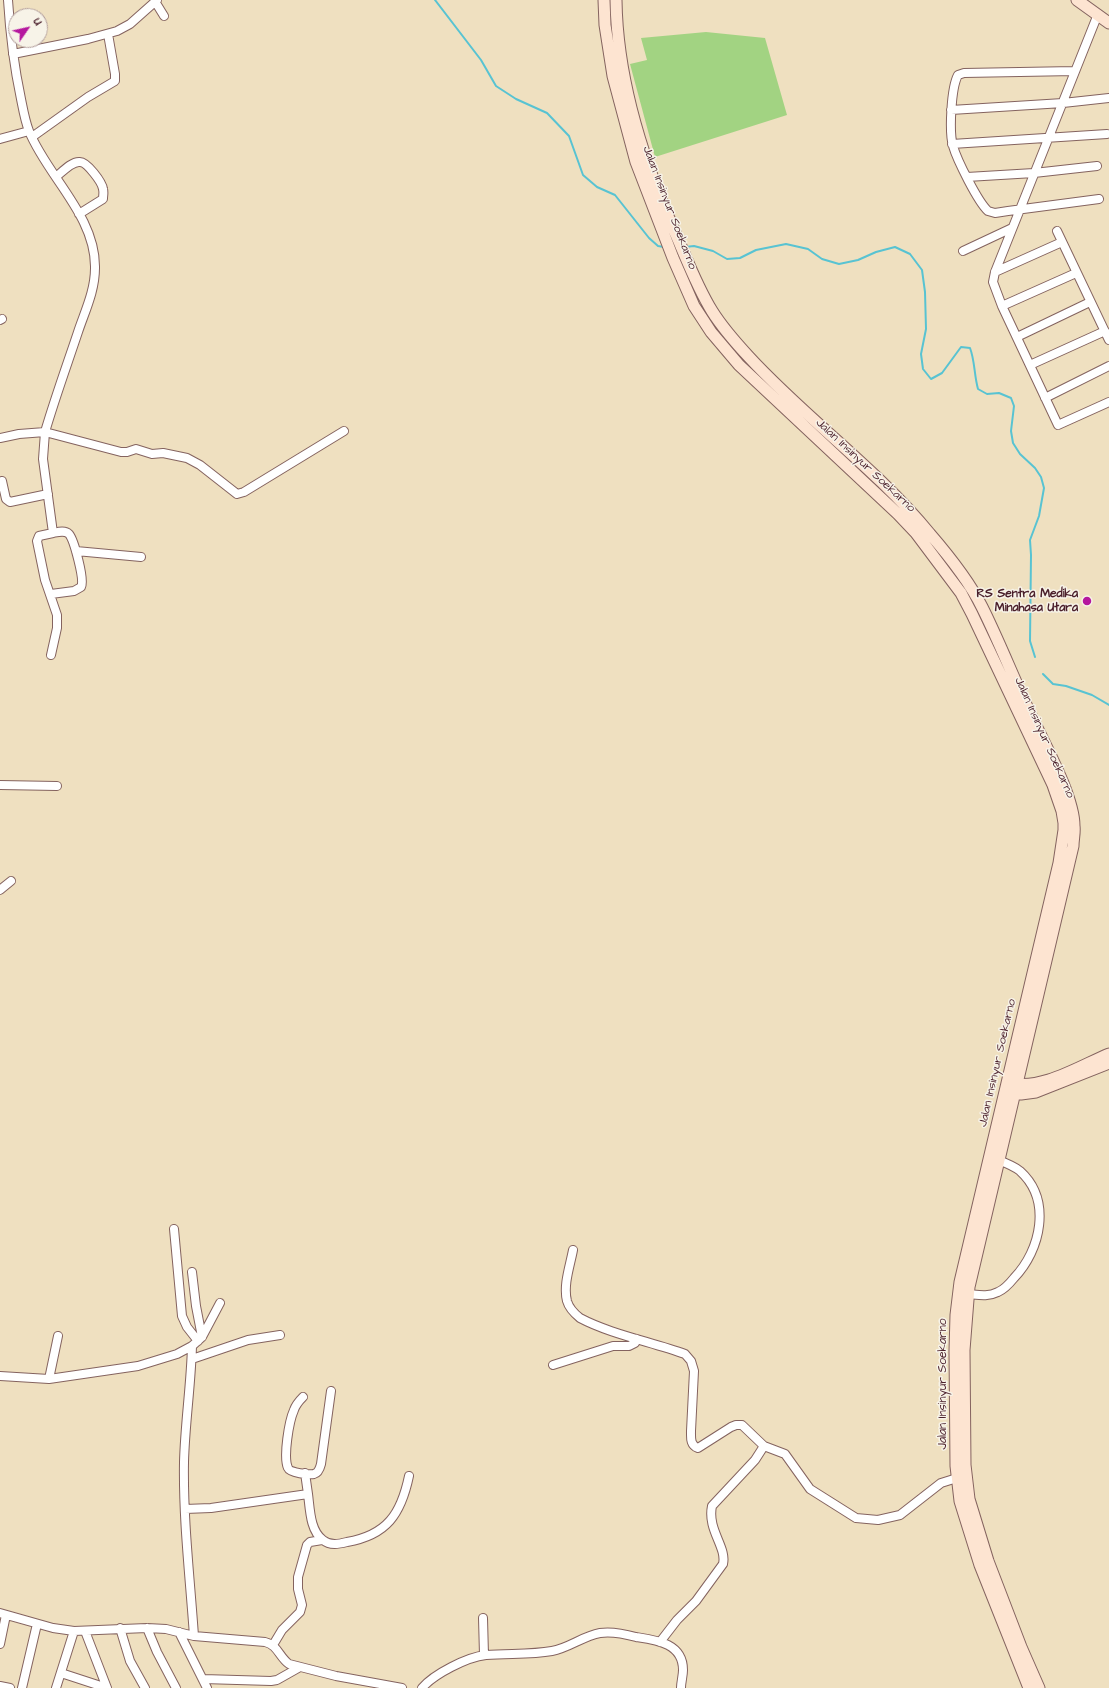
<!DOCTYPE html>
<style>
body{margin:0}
#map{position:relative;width:1109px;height:1688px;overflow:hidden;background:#efe0c0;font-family:"Architects Daughter",sans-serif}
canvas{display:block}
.north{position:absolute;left:8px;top:8px;width:40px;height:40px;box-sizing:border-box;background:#f7f3e8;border:1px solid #b29e9c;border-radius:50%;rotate:56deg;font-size:11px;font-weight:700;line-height:16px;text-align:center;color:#4a1f2b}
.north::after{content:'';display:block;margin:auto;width:14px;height:18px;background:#b5179e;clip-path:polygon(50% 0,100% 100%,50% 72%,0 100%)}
</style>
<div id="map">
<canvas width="1109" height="1688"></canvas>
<div class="north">U</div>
</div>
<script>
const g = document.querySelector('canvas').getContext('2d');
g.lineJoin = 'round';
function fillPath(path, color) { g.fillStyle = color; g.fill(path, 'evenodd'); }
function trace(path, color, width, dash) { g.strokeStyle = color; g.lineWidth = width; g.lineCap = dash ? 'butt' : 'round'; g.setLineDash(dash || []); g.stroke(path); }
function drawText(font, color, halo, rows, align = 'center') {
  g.font = font + ' "Architects Daughter",sans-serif'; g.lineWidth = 3; g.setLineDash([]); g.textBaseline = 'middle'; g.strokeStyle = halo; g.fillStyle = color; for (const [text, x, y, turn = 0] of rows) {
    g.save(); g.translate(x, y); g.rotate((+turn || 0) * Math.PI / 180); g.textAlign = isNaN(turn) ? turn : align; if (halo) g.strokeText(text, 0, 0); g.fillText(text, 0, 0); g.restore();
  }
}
fillPath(new Path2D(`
 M706,32L765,38L787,115L655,157L630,64L647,60L641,38Z`), '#a2d382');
trace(new Path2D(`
 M435,0L481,60L496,86L516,99L547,113L569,136L583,175L597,187L615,195L649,238L658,246L664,247
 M685,247L694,246L713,251L727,259L740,258L756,250L786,244L808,249L822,259L839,264L858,260L876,252L895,247L910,254L922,270L925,292L926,329L921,354L923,369L931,379L942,373L961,347L970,348C975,361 974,375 978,389L987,394L999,393L1011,398L1014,406L1011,431L1013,443L1020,454L1035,468L1041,477L1044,488L1039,516L1030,540L1031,555L1030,641L1035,657
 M1043,674L1053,684L1066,686L1092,695L1109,705`), '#58c3d2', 2);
const street = new Path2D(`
 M156,3L164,16
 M1098,14L995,272L993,282L1002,306L1058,425L1109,402
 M13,54L88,39L117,31L130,24L157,0
 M1075,71L964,73L958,75C951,88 949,132 953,146C957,160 978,202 988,211L995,213L1008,211L1099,199
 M951,110L1063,103L1109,98
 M32,137L88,97L115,81V74L108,34
 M0,139L29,131
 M952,144L1107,134
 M56,177C62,172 72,161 80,162C87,162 102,182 103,189C104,193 103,195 103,199L79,214
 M967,177L1034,173L1097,166
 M1057,231L1109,340
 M963,251L1012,228
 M995,272L1062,242
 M1002,306L1076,273
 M0,320L2,319
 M1017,337L1090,302
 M1030,365L1105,331
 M1045,398L1109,366
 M0,438L19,434L45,432C55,398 67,365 78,332C85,311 95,291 95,268C96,216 47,176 29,131C25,121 23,109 21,99C14,66 10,33 8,0
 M2,481L6,499L10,502L48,494
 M76,551L141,557
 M51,594L74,591L81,587C85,580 74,540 69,534C65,530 58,532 53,533L43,459L45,432L121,452H127L136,449L152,454L163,453L187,458L200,465L237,494L244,492L344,431
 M51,655L57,628V615L45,580L37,541L39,536L53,533
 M0,785L57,786
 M0,890L11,881
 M174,1229L182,1316L187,1327L198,1341
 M573,1250C570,1266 563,1285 567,1301C569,1308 575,1314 580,1318C610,1334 652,1342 685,1354L691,1361L694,1371L691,1431C691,1438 690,1445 698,1448L731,1427L736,1425H742L764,1446L785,1454L810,1489L856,1518L878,1520L900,1515L941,1483L957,1478
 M192,1272L196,1306L202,1337
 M969,1294C979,1295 988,1297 998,1292C1005,1289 1010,1283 1014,1278C1041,1250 1052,1200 1020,1171C1014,1166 1006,1163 998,1160
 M192,1346C191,1385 185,1423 184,1462C183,1520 190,1578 194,1636
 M192,1359L248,1340L280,1335
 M553,1365L613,1346H629L635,1343L637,1339
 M0,1376L49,1379L58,1336
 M49,1379L138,1366L177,1354L192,1346L202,1337L220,1303
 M303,1397C299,1401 296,1404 294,1410C289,1421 283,1457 288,1468C290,1473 309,1475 314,1474C318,1473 320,1468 321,1464L331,1391
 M308,1494C310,1509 310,1531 323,1540C330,1546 339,1544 347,1542C387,1535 401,1514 409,1476
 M185,1509L211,1508L308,1494L305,1473
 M0,1613L53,1628L74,1631L147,1628L166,1629L194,1636L265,1642C278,1645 279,1657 289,1664L336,1676L402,1688
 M483,1618L484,1655
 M120,1628L130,1661L145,1688
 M147,1628L157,1652L176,1688
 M85,1631L107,1688
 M179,1632L207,1688
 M660,1642L677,1620L696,1601L723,1564C727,1547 707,1530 712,1506L755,1460L764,1446
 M0,1644L6,1615
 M273,1645L282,1630L300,1612L302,1605L298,1589V1577L307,1545L310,1542L322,1540
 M61,1673L107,1688
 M203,1679L271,1681L277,1680L300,1667
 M0,1686L10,1688
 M22,1688L37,1624
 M56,1688L74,1631
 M422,1688C434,1674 467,1657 486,1655C508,1653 530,1655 552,1651C569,1648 583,1636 600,1633C612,1631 625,1634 636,1637C656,1640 683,1643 683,1670C683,1676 681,1682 681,1688`);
const secondary = new Path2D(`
 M604,0L605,25L613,76L636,162L673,258L694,306L711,332L739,365L898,514L916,533L961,593L972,614L1053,785L1062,811L1064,823V830L1059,863L960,1282L956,1315L955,1351L956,1466L960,1501L980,1565L1029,1688
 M616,0C617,77 643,160 674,230C686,257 696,285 712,311C722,327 736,343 749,357C806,419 877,469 930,534C949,556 969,581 982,607C999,641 1013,677 1029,711C1042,740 1074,795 1074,826C1075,832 1073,839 1073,846L969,1287L964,1350L965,1465L969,1499L988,1561L1021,1647L1039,1688
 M1077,0L1109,23
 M1010,1083C1041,1091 1080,1066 1109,1054
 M1007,1091L1021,1094L1036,1092L1109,1063`);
trace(street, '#84635f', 10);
trace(secondary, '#84635f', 13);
trace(street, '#fff', 8);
trace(secondary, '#fde4d1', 11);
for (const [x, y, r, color] of [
 [1087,601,5,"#b5179e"]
]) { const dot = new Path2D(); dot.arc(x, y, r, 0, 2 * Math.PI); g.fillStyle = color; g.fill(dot); trace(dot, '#f7f3e8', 1.5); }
drawText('12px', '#4a1f2b', '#f7f3e8', [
 ["Jalan Insinyur Soekarno",669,208,69],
 ["Jalan Insinyur Soekarno",865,466,43],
 ["Jalan Insinyur Soekarno",1044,738,66],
 ["Jalan Insinyur Soekarno",998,1063,-77],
 ["Jalan Insinyur Soekarno",943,1384,-90]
]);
drawText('bold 12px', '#4a1f2b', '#f7f3e8', [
 ["RS Sentra Medika",1078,594],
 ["Minahasa Utara",1078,608]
], 'right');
</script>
